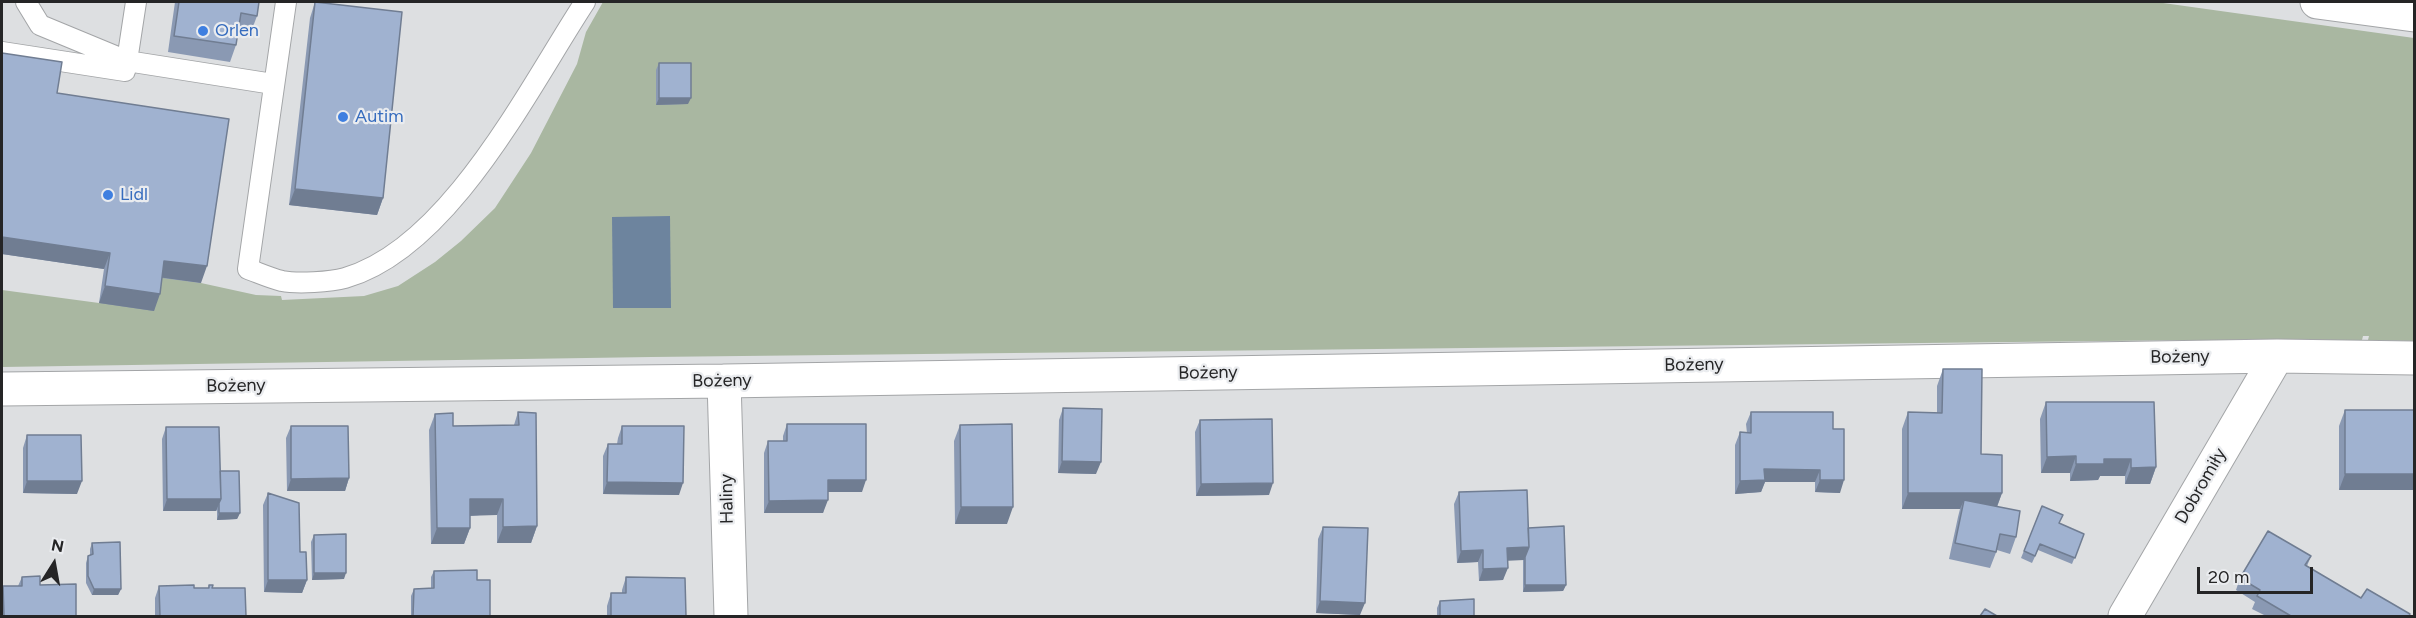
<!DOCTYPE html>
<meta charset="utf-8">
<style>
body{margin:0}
#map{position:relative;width:2416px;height:618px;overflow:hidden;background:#dddfe1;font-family:Figtree,sans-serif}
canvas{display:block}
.frame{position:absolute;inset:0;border:3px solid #252526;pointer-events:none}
.north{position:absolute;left:24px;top:534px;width:60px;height:60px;-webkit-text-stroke:4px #eaecef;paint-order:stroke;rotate:11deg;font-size:16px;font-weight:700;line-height:24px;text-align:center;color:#252526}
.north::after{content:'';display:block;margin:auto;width:21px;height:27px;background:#252526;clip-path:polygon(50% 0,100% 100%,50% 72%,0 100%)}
.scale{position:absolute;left:2197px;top:567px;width:116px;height:27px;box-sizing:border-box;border:3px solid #252526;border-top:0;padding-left:8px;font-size:18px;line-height:21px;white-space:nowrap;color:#252526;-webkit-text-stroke:4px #eaecef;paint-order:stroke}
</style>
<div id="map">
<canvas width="2416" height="618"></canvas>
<div class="frame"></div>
<div class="north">N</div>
<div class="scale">20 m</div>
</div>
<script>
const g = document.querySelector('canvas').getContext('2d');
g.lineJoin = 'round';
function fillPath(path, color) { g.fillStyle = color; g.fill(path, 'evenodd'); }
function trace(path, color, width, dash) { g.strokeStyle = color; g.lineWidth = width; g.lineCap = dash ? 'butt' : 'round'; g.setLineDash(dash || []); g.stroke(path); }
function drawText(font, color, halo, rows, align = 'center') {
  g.font = font + ' Figtree,sans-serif'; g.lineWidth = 4.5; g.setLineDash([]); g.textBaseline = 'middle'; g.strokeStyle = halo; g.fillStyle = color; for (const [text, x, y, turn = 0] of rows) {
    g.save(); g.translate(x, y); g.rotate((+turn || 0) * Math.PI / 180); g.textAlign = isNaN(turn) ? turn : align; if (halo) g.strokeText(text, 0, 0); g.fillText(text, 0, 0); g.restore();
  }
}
fillPath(new Path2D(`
 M603,2H2156L2414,38V341L2368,340L2369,336H2363L2362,340H2194L651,357L2,367V290L99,303L158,277L201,283L256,295L281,296L282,300L364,296L398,286L435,262L461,241L495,208L531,153L577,64L586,32Z`), '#a9b7a1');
fillPath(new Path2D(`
 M670,216L671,308H613L612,217Z`), '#6d849e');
const service = new Path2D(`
 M26,2L40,25L127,61L136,2
 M286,2L248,269C259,273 270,278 282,281C297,284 331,282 345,278C450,248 529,87 585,2
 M2,52L125,71L127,61L273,84`);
const minor = new Path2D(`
 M724,381L731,616
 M2,389L724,381L2277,356L2414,358
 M2125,616L2277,356`);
const secondary = new Path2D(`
 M2317,2L2414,15`);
trace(service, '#a3a5a7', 22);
trace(minor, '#a3a5a7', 35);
trace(secondary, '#a3a5a7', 35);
trace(service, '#fff', 20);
trace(minor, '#fff', 33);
trace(secondary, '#fff', 33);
fillPath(new Path2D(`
 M175,2H259L257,16L251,32L238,30L236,45L230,62L168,52Z
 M315,2L383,198L377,215L289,205L310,18Z
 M2,53L57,93L201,283L162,278L154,311L99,303L104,269L2,254Z
 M659,63L688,104L656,105V70Z
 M1943,369L1981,454L2002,493L1997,507L2016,537L2010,554L1997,550L1990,568L1949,559L1958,517L1960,509H1902V429L1908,412L1937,413V386Z
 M2046,402L2156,467L2150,484H2125V476H2100L2098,480L2070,481V473H2041L2040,419Z
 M1063,408L1096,474L1058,473L1059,420Z
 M2345,410H2415L2339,490V426Z
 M518,412L537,526L531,543H497V515H480L470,516V528L464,544H431L429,430L435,414L453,426L514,425Z
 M1751,412L1833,429L1840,493L1815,492V482H1765L1761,492L1735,494V445L1740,432L1747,433L1746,424Z
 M1200,420L1269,495L1196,496L1195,432Z
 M787,424L862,492H828L823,513H764V453L768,441H783V436Z
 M960,425L1007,524H955L954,441Z
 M291,426L349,478L345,491H287L286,438Z
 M622,426L679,495L603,494V456L608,444H617L618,438Z
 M166,427L220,471L240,513L237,519L217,520V510L216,511H163L162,439Z
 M27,435L77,494L23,493V448Z
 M1459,492L1528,528L1566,585L1563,591L1523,592V560H1508L1503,580L1479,581L1478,562L1457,563L1454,504Z
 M268,493L300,552L307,580L302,593L264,592L263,505Z
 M2042,506L2060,524L2084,534L2072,564L2038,550L2032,563L2021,558Z
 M1323,527L1360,615L1316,613L1318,539Z
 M314,535L344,579L312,580L311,542Z
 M92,543L121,589L118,595H92L86,583V563L88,556L90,555V549Z
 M2311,556L2307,566L2361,598L2409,616H2266L2252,609L2255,602L2236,590L2240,578Z
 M434,571L477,580L490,616H411V596L414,589L431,588V577Z
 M22,577L40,585L76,616H2V591L3,586H18Z
 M626,577L686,616H607V606L611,593H622V590Z
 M209,585L246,616H155V598L159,586L194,588H208Z
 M1440,601L1474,616H1437V608Z`), '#8a99b3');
fillPath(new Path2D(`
 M659,98H691L688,104L656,105Z
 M295,189L383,198L377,215L289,205Z
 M2,237L110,253L104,269L2,254Z
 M164,261L207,266L201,283L158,277Z
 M105,286L160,294L154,311L99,303Z
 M2076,456L2070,473H2041L2047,457Z
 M2104,459H2131L2125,476H2100L2098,480L2070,481L2076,464Z
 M1062,461L1101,462L1096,474L1058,473Z
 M2156,467L2150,484H2125L2131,468Z
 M1764,469L1820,470L1815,482H1765L1761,492L1735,494L1740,481Z
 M2345,474H2415V490H2339Z
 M349,478L345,491H287L291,479Z
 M828,480H866L862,492H823Z
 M1820,480H1844L1840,493L1815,492Z
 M27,481H82L77,494L23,493Z
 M607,482L683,483L679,495L603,494Z
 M1273,483L1269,495L1196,496L1201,484Z
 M1908,493H2002L1996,509L1964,500L1960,509H1902Z
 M167,499H221L216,511H163Z
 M470,499H503L497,515L464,516Z
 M828,500L823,513H764L769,501Z
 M961,507H1013L1007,524H955Z
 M219,513H240L237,519L217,520Z
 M537,526L531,543H497L503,527Z
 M437,528H470L464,544H431Z
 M1529,547L1524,560L1503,561L1507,548Z
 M1483,550L1478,562L1457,563L1461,551Z
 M1508,568L1503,580L1479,581L1483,569Z
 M314,573H346L344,579L312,580Z
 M268,580H307L302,593L264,592Z
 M1525,585H1566L1563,591L1523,592Z
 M94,589H121L118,595H92Z
 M1320,601L1365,603L1360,615L1316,613Z`), '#707d92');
const building = new Path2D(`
 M179,2H259L257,16L241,13L236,45L174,36Z
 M315,2L402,12L383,198L295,189Z
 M2,53L62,62L57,93L229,119L207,266L164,261L160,294L105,286L110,253L2,237Z
 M659,63H691V98H659Z
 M1943,369H1982L1981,454L2002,455V493H1908V412L1942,413Z
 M2046,402H2154L2156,467L2131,468V459H2104V464H2076V456L2047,457Z
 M1063,408L1102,409L1101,462L1062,461Z
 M2345,410H2415V474H2345Z
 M518,412L536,413L537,526L503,527V499H470V528H437L435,414L453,413V426L519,425Z
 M1751,412H1833V429H1844V480H1820V470L1764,469L1765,480L1740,481V432L1751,433Z
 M1272,419L1273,483L1201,484L1200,420Z
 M787,424H866V480H828V500L769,501L768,441H787Z
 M1012,424L1013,507H961L960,425Z
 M291,426H348L349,478L291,479Z
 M622,426H684L683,483L607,482L608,444H622Z
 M166,427H219L221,499H167Z
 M27,435H81L82,481H27Z
 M220,471H239L240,513H219V503L221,499Z
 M1527,490L1529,547L1507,548L1508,568L1483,569V550L1461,551L1459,492Z
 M268,493L299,503L300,552H306L307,580H268Z
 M1964,500L2020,511L2016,537L2000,534L1996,552L1955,543Z
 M2042,506L2063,515L2059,523L2084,534L2075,558L2040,544L2035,556L2024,551Z
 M1564,526L1566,585H1525V557L1529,547L1528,528Z
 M1323,527L1368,528L1365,603L1320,601Z
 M2268,531L2311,556L2305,565L2361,598L2367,589L2410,614L2409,616H2291L2257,596L2260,590L2240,578Z
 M346,534V573H314V535Z
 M120,542L121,589H94L88,576V556L93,554L92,543Z
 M477,570V580H490V616H413L414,589L434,588V571Z
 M40,576V585L76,584V616H4L3,586H22V577Z
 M626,577L685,578L686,616H611V593H626Z
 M194,585V588H209V585H213L212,588H245L246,616H160L159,586Z
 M1474,599V616H1440V601Z
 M1985,609L1997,616H1980Z`);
fillPath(building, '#a0b2d0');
trace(building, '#707d92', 1.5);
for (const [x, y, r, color] of [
 [203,31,6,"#3f7fe0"],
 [343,117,6,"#3f7fe0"],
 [108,195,6,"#3f7fe0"]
]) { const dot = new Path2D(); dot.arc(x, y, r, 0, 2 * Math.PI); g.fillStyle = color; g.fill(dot); trace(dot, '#eaecef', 2); }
drawText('18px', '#366cbe', '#eaecef', [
 ["Orlen",215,31],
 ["Autim",355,117],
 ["Lidl",120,195]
], 'left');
drawText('18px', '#252526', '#eaecef', [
 ["Bożeny",2180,357,-1],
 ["Bożeny",1694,365,-1],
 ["Bożeny",1208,373,-1],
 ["Bożeny",722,381,-1],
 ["Bożeny",236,386,-1],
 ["Dobromiły",2201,486,-60],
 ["Haliny",727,499,-91]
]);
</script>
